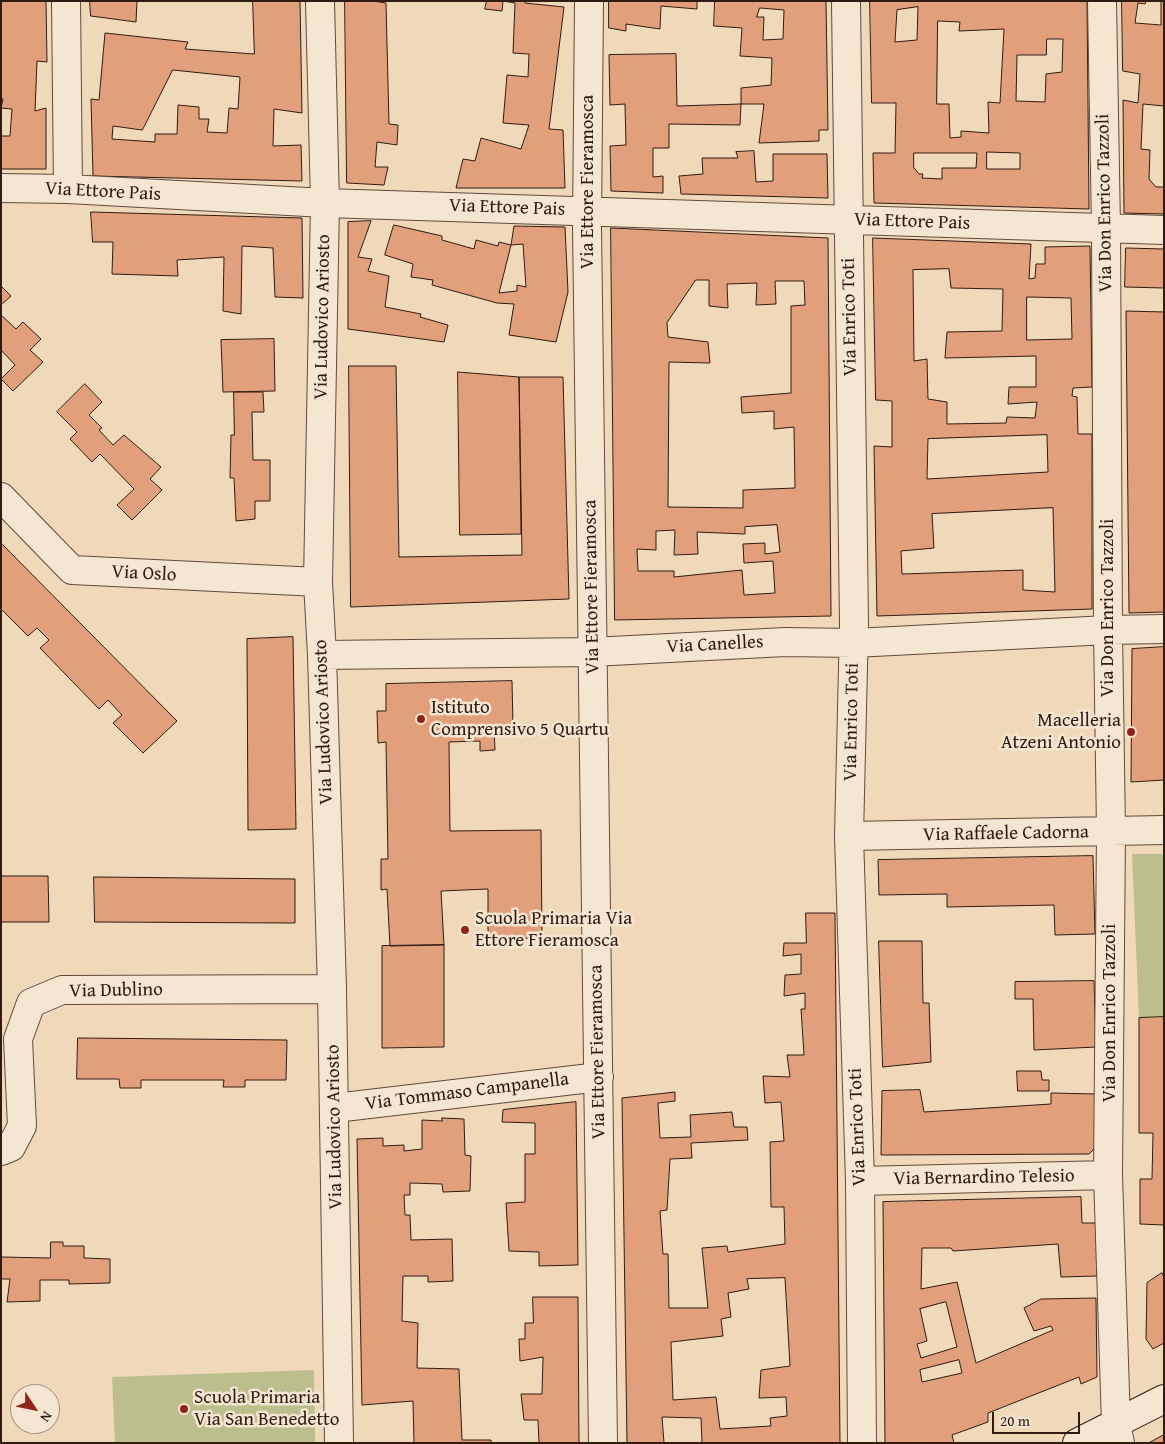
<!DOCTYPE html>
<style>
body{margin:0}
#map{position:relative;width:1165px;height:1444px;overflow:hidden;background:#f0d9b9;font-family:"Gentium Book Plus",serif}
canvas{display:block}
.frame{position:absolute;inset:0;border:2px solid #301b12;pointer-events:none}
.north{position:absolute;left:10px;top:1384px;width:50px;height:50px;box-sizing:border-box;background:#f5e6d2;border:1px solid #a69585;border-radius:50%;rotate:124deg;font-size:14px;font-weight:700;line-height:20px;text-align:center;color:#301b12}
.north::after{content:'';display:block;margin:auto;width:18px;height:22px;background:#8f2418;clip-path:polygon(50% 0,100% 100%,50% 72%,0 100%)}
.scale{position:absolute;left:992px;top:1412px;width:88px;height:22px;box-sizing:border-box;border:2px solid #301b12;border-top:0;padding-left:6px;font-size:15px;line-height:18px;white-space:nowrap;color:#301b12;-webkit-text-stroke:4px #f5e6d2;paint-order:stroke}
</style>
<div id="map">
<canvas width="1165" height="1444"></canvas>
<div class="frame"></div>
<div class="north">N</div>
<div class="scale">20 m</div>
</div>
<script>
const g = document.querySelector('canvas').getContext('2d');
g.lineJoin = 'round';
function fillPath(path, color) { g.fillStyle = color; g.fill(path, 'evenodd'); }
function trace(path, color, width, dash) { g.strokeStyle = color; g.lineWidth = width; g.lineCap = dash ? 'butt' : 'round'; g.setLineDash(dash || []); g.stroke(path); }
function drawText(font, color, halo, rows, align = 'center') {
  g.font = font + ' "Gentium Book Plus",serif'; g.lineWidth = 5; g.setLineDash([]); g.textBaseline = 'middle'; g.strokeStyle = halo; g.fillStyle = color; for (const [text, x, y, turn = 0] of rows) {
    g.save(); g.translate(x, y); g.rotate((+turn || 0) * Math.PI / 180); g.textAlign = isNaN(turn) ? turn : align; if (halo) g.strokeText(text, 0, 0); g.fillText(text, 0, 0); g.restore();
  }
}
fillPath(new Path2D(`
 M1132,854H1164V1017L1139,1018Z
 M314,1370L315,1443H115L112,1377Z`), '#bcbe8d');
const building = new Path2D(`
 M1,1H46L47,62L37,61L35,111L46,108V169H1V136H10L12,109L1,108L3,99H1Z
 M90,1H137L136,22L91,16Z
 M253,1H300L302,113L274,109L273,146L301,145L302,181L93,176L91,99L99,100L105,33L188,42L185,49L254,54ZM173,70L240,77L238,109L229,108L227,133L207,132L209,119H199V107L178,105L177,134H155V142L112,139L113,126L142,130Z
 M345,1H373L386,3L389,124L398,125L397,145L377,142L375,167H388L384,185L347,183Z
 M487,1H525V3L564,7L549,129L563,130L565,188H456L463,159L475,161L481,138L521,149L529,125L503,123L507,75L528,77L529,54L513,53L515,3L503,1L502,11L485,9Z
 M609,1H697V9L661,6L660,29L626,24V31L609,28Z
 M715,1H826L828,130H819V141L759,143L764,104H741V88L771,85L772,58L740,56L742,28L714,26ZM760,8L784,10L783,39L763,40L764,17H757Z
 M870,1H1087L1089,209L874,203L873,153H895L896,103H872ZM918,7L917,40L895,42L897,10ZM938,21L960,22L959,31L1004,29L1000,103L988,102L989,133L961,131V137L950,138L949,104H937ZM1047,39H1063L1062,72L1046,74L1045,102L1016,101L1017,55H1046ZM987,152L1020,153V169H987ZM914,153H977L976,168H942V179L922,178L923,174H919L914,168Z
 M1122,1H1146L1145,4L1138,3L1135,23L1161,25V1H1164V106L1143,104L1141,149L1150,150L1149,179L1156,187H1164V214L1124,213L1123,100L1138,103L1140,74L1123,71Z
 M676,54L677,106L741,104L740,125L669,124V148H653V177L663,176V193L611,191L610,146L626,145L625,104L610,105L609,55Z
 M754,151L756,182L773,181V154H827L828,198L681,194L679,176L703,174L702,158H738L736,152Z
 M91,212L302,218L303,298L275,297L273,248L242,246L241,314L223,311L224,257L177,260L178,276L112,274L113,242H93Z
 M371,221L358,257L372,259L368,271L389,276L385,307L421,314L420,317L448,325L444,342L348,329V222Z
 M394,225L442,236V240L474,249L476,240L498,246L499,242L511,245L499,293L517,291V285L526,287L523,244L511,245L514,226L565,227L568,292L556,342L509,335L514,304L497,303L432,285L433,280L411,277L413,264L385,255Z
 M611,228L828,238L831,616L615,620ZM696,280H709V306L728,308L727,284L757,283L756,305L776,304L775,281H804L805,305L791,306V393L741,397L742,413L774,411V429L794,427L795,488L743,490V508L668,507L669,362L710,363L708,342L668,337L667,323ZM777,525L780,552L765,554V543L743,544L744,563L773,561L775,593L744,595L742,570L674,577V571H638L637,549L656,550V531L675,530L674,555L698,554L697,532L745,534V527Z
 M873,238L1031,244L1029,279L1035,278L1036,264H1045V247L1090,246L1092,387L1073,388L1072,396L1077,397L1078,434H1092V609L877,616L874,446L892,447V401L876,400ZM949,269L951,288L1003,289L1002,331L947,332L945,358L1036,356V387H1009L1008,404L1037,402L1035,418L1007,417L1006,423L947,424V402L928,399L927,359L914,361L913,270ZM1027,297L1071,298L1072,339L1027,340ZM1047,435L1048,472L927,479L928,439ZM1053,508L1055,592L1023,590V570L902,574L901,551L934,548L932,514Z
 M1126,248L1164,249V288L1125,287Z
 M1,286L11,296L1,305Z
 M1164,310V612L1129,613L1126,311L1164,312Z
 M1,315L16,329L23,322L41,339L30,350L43,362L13,391L1,379L15,365L1,350Z
 M274,339L275,391L223,392L221,340Z
 M349,366H396L399,557L522,555L519,377H563L569,599L351,607Z
 M458,372L519,377L521,534L460,535Z
 M85,384L102,402L89,415L102,428L99,430L113,445L124,435L161,467L150,479L162,490L132,520L117,505L134,489L100,454L92,462L70,439L77,432L57,412Z
 M234,392H263L264,412H252L253,460H270V501H255V519L236,521L234,478H230L231,435H234Z
 M1,543L177,721L143,753L113,723L122,715L108,700L99,709L40,648L49,640L37,628L28,636L1,609Z
 M293,637L296,829L248,830L247,639Z
 M1164,647V780L1131,782L1132,649Z
 M512,681L513,727L494,728L495,750L480,751V741L449,742L450,831L541,830L542,938L488,939V889L441,891L444,945L390,946L387,889L381,890V859H388L386,742L378,743L377,711H386V684Z
 M1093,856L1095,934L1055,935L1054,905L947,907V894L879,895L878,860Z
 M1,876H48L49,922H1Z
 M94,877L295,879V923L95,922Z
 M806,913H835L840,1443H702L701,1418L662,1417L664,1443H627L622,1098L675,1092V1101L658,1103L660,1138L691,1137L690,1115L732,1112L734,1127H747L748,1140L691,1143L692,1158L670,1159L667,1210L660,1211L663,1254H668L669,1308H708L702,1248L727,1246L728,1252L785,1244L784,1207H771L770,1142L784,1141L781,1102L765,1103L763,1076L790,1077L787,1055H804L801,1009H805V993L784,996L785,975L801,974V954L783,956L784,943H806ZM785,1278L790,1366L761,1370L759,1398L786,1397L787,1416L770,1418L771,1426L720,1429L716,1397L673,1400L671,1342L723,1336L721,1319L731,1317L728,1293L749,1289L747,1279Z
 M879,941H922L923,1003H929L931,1062L883,1067Z
 M444,945V1047L382,1048V946Z
 M1094,981L1096,1047L1034,1050L1033,999H1015V982Z
 M1164,1017V1225L1140,1224V1179H1152L1153,1133H1139V1018Z
 M78,1038L287,1040L286,1080H245V1087H223L224,1080H141V1088H120L119,1079H77Z
 M1017,1071H1041L1042,1080H1049V1091H1018Z
 M920,1090L924,1112L1051,1104V1093L1096,1094L1097,1146L1089,1154L881,1155L882,1091Z
 M576,1102L578,1265L539,1266V1252L509,1251L506,1203L525,1202V1154H535V1123L502,1122L503,1110Z
 M442,1118L464,1119L465,1155L471,1156L470,1191L443,1192L442,1184L410,1183V1195H404L405,1215H410L411,1240L452,1239L453,1281L428,1282V1276H403L402,1321L418,1323L417,1368L459,1369L462,1440H491V1443H414L413,1401L362,1405L357,1139L383,1138V1146L404,1145V1151L422,1149V1120L442,1121Z
 M1081,1197L1082,1223H1098L1097,1276L1061,1277L1058,1244L953,1251L951,1248H922L921,1289L957,1282L976,1363L1053,1330L1051,1326L1034,1331L1024,1308L1041,1299L1096,1298L1097,1377L1081,1384L1079,1377L988,1413V1422L952,1435L954,1443H885L883,1202ZM946,1302L957,1347L921,1358L917,1344L927,1341L920,1309ZM959,1360L962,1373L922,1382L920,1370Z
 M51,1242H63V1246H84V1258L110,1259V1283L69,1284V1280H40V1301L7,1302L10,1279H1V1257L50,1258Z
 M1162,1273L1164,1277V1343L1153,1349L1146,1339L1147,1283Z
 M533,1297H578L579,1443H539L538,1420H524L521,1394H542L543,1357L520,1361L519,1339H525V1323H533Z
 M1164,1435V1443H1149Z`);
fillPath(building, '#e29f7b');
trace(building, '#301b12', 1);
const street = new Path2D(`
 M66,1L68,189
 M320,1L325,203L318,582L322,655L332,989L339,1443
 M589,1L587,226L603,1443
 M846,1L854,625L849,836L860,1181L862,1443
 M1102,1L1106,228L1108,630L1111,832L1108,1175L1116,1424L1120,1443
 M1,188L68,189L325,203L1164,230
 M1,497L72,570L318,582
 M322,655L592,652L785,642L854,643L1108,630L1164,629
 M849,836L1164,830
 M335,1108L599,1077
 M1,1151L11,1147L22,1126L18,1039L31,1003L62,990L332,989
 M860,1181L1108,1175`);
const secondary = new Path2D(`
 M1077,1443L1164,1399`);
trace(street, '#604a3c', 30);
trace(secondary, '#301b12', 30);
trace(street, '#f5e6d2', 28);
trace(secondary, '#f5e6d2', 28);
for (const [x, y, r, color] of [
 [421,719,5,"#8f2418"],
 [1131,732,5,"#8f2418"],
 [465,930,5,"#8f2418"],
 [184,1409,5,"#8f2418"]
]) { const dot = new Path2D(); dot.arc(x, y, r, 0, 2 * Math.PI); g.fillStyle = color; g.fill(dot); trace(dot, '#f5e6d2', 2); }
drawText('19px', '#301b12', '#f5e6d2', [
 ["Via Ettore Fieramosca",588,182,-90],
 ["Via Ettore Pais",103,192,3],
 ["Via Don Enrico Tazzoli",1105,203,-91],
 ["Via Ettore Pais",507,208,2],
 ["Via Ettore Pais",912,222,2],
 ["Via Ludovico Ariosto",323,317,-89],
 ["Via Enrico Toti",850,317,-91],
 ["Via Oslo",144,574,3],
 ["Via Ettore Fieramosca",592,587,-91],
 ["Via Don Enrico Tazzoli",1108,608,-90],
 ["Via Canelles",715,645,-3],
 ["Via Ludovico Ariosto",324,722,-92],
 ["Via Enrico Toti",852,722,-89],
 ["Via Raffaele Cadorna",1006,834,-1],
 ["Via Dublino",116,991,-1],
 ["Via Don Enrico Tazzoli",1110,1013,-90],
 ["Via Ettore Fieramosca",598,1052,-91],
 ["Via Tommaso Campanella",467,1092,-7],
 ["Via Ludovico Ariosto",335,1127,-91],
 ["Via Enrico Toti",858,1127,-92],
 ["Via Bernardino Telesio",984,1178,-1]
]);
drawText('19px', '#301b12', '#f5e6d2', [
 ["Istituto",431,708],
 ["Comprensivo 5 Quartu",431,730],
 ["Macelleria",1121,721,"right"],
 ["Atzeni Antonio",1121,743,"right"],
 ["Scuola Primaria Via",475,919],
 ["Ettore Fieramosca",475,941],
 ["Scuola Primaria",194,1398],
 ["Via San Benedetto",194,1420]
], 'left');
</script>
